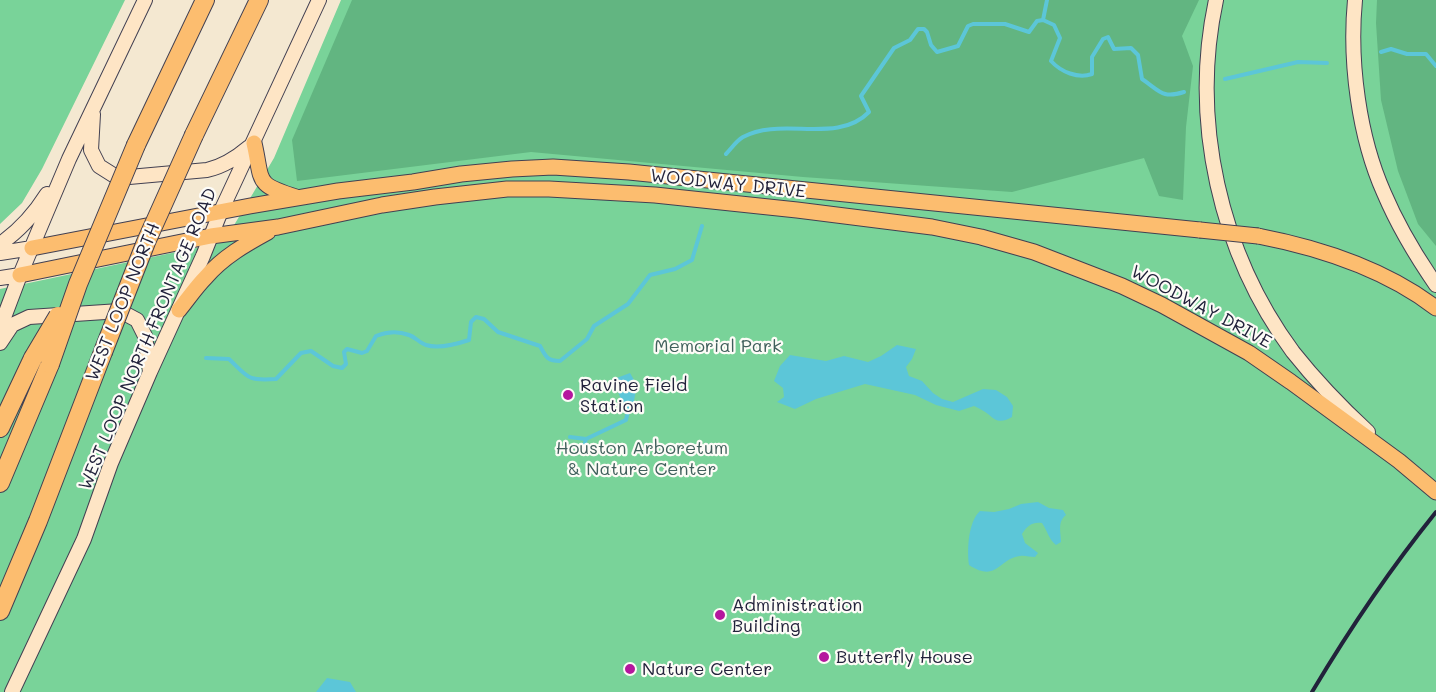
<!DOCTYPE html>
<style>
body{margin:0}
canvas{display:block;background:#f4e8d1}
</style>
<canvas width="1436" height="692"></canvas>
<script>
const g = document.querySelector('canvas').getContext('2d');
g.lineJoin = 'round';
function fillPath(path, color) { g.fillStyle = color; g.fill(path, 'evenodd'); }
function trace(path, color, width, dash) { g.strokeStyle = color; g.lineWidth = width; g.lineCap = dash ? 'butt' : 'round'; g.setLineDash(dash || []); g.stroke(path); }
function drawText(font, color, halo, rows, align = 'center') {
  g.font = font + ' Mali,sans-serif'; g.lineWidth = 4.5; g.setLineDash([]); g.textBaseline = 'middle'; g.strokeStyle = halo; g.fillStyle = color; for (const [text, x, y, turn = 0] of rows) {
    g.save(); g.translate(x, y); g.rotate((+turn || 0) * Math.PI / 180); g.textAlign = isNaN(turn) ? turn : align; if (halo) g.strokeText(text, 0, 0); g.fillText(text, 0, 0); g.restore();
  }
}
fillPath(new Path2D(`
 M0,0H125L42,169L22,203L0,224Z
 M341,0H1436V692H0V289L224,242L274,158Z`), '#79d399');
fillPath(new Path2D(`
 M352,0H1199L1182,36L1193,66L1186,127L1183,200L1159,196L1144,158L1012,192L803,177L531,152L297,181L292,140Z
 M1377,0H1436V246L1418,224L1398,171L1381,100L1376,23Z`), '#62b581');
fillPath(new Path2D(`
 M897,345L916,349L912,359L906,367L909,376L922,381L933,393L942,399L953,402L983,389L996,390L1007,397L1013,406L1012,417C1001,423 997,422 988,414C984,411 979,408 974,406L959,411L936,405L915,395L865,384L816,399L795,409L777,402L784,397L783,388L774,381L780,366L790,355L826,361L844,356L868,362L881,356Z
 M630,373L637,385L633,406L625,409L616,387L614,379Z
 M1038,502L1049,508L1063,510L1066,515C1057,522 1061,532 1061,542L1056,545C1048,538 1048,532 1042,523C1032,522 1028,525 1022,534L1025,543L1038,553L1035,557C1030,557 1024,555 1020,556C998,559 997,583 969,565C967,550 968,522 980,511L994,512L1009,509L1021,504Z
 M327,678L350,682L356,692H316Z`), '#5cc6d8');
trace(new Path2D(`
 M1043,20L1047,0
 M1381,52L1391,49L1407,54H1426L1436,66
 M1225,79L1298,62L1327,63
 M726,154C731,149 736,141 743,137C781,116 837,145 869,112L861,96L894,48L910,40L918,29H924L927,32L931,45L937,52L958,46L968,26L973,24H1005L1029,32L1037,21L1043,20L1054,25L1060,38L1051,61C1061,72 1078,79 1092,74V57L1103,39L1108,37L1114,49L1131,48L1138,55L1142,79C1160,91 1162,99 1184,92
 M206,358L229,359C249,378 247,381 276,379L301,353L311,351L333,366L342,368L346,364L344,352L347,349L362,353L367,351L376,336C386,332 398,331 409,335C415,337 420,343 426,345C439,349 457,344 469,340L471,322L476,317L484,319L498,332L540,346C546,357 547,361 560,361L587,339L594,326L628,304L650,275L675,269L692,260L702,226
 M570,437L586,439L583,450L586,439L626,420L629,407`), '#5cc6d8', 4);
const secondary = new Path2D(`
 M1216,0C1190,121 1220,253 1293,352C1316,381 1341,407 1368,432
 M1355,0C1349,62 1359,137 1384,193C1398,226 1416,256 1436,285
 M93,114L91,150L99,166L118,178L207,170C224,166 236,158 249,147
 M0,244C19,231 35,213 47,194
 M0,253L32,248
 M0,278L20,275
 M0,328L20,275L69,159L145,0
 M0,343L12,325L29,317L120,311L137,320L145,336L150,372
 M12,692L84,539L111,463L150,372L203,256L221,211L319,0`);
const primary = new Path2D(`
 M254,143C263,182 254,184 296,197
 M1258,236C1320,248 1385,269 1436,308
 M32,248L250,206L338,191L413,182L461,174L512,169L553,167L629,172L1200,230
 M20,275L211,236L278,227L382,205L435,197L507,189H549L655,195L797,210L932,227L981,237L1034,252L1122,286L1162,305L1249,353L1291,382L1399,461L1436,492
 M179,310C188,299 196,287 206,277C223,257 246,244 268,232`);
const motorway = new Path2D(`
 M194,135L259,0
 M136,145L205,0
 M0,428L33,358
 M0,483L50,364
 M0,611L38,521L103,352`);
trace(secondary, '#424052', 16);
trace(primary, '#424052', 17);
trace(motorway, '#424052', 20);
trace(secondary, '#fee5c5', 14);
trace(primary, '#fcbd6f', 15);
trace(motorway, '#fcbd6f', 18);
trace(new Path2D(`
 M1312,692C1349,630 1390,569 1436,512`), '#22223b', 4);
const primaryBridge = new Path2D(`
 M1200,230L1258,236`);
const motorwayBridge = new Path2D(`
 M103,352L146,242L194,135
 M33,358L58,316
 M50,364L78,284L136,145`);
trace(primaryBridge, '#424052', 17, []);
trace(motorwayBridge, '#424052', 20, []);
trace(primaryBridge, '#fcbd6f', 15);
trace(motorwayBridge, '#fcbd6f', 18);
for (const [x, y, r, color] of [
 [568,395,6,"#b5179e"],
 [720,615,6,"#b5179e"],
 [824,657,6,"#b5179e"],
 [630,669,6,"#b5179e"]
]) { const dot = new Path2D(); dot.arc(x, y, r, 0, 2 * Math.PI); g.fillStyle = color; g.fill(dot); trace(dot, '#fdfcf7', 2); }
drawText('18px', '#22223b', '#fdfcf7', [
 ["WOODWAY DRIVE",728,184,6],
 ["WEST LOOP NORTH",123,302,-68],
 ["WOODWAY DRIVE",1201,307,28],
 ["WEST LOOP NORTH FRONTAGE ROAD",148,339,-67]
]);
drawText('18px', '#40605c', '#fdfcf7', [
 ["Memorial Park",718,346],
 ["Houston Arboretum",642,448],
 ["& Nature Center",642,469]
]);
drawText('18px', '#22223b', '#fdfcf7', [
 ["Ravine Field",580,385],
 ["Station",580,406],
 ["Administration",732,605],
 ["Building",732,626],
 ["Butterfly House",836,657],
 ["Nature Center",642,669]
], 'left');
</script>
